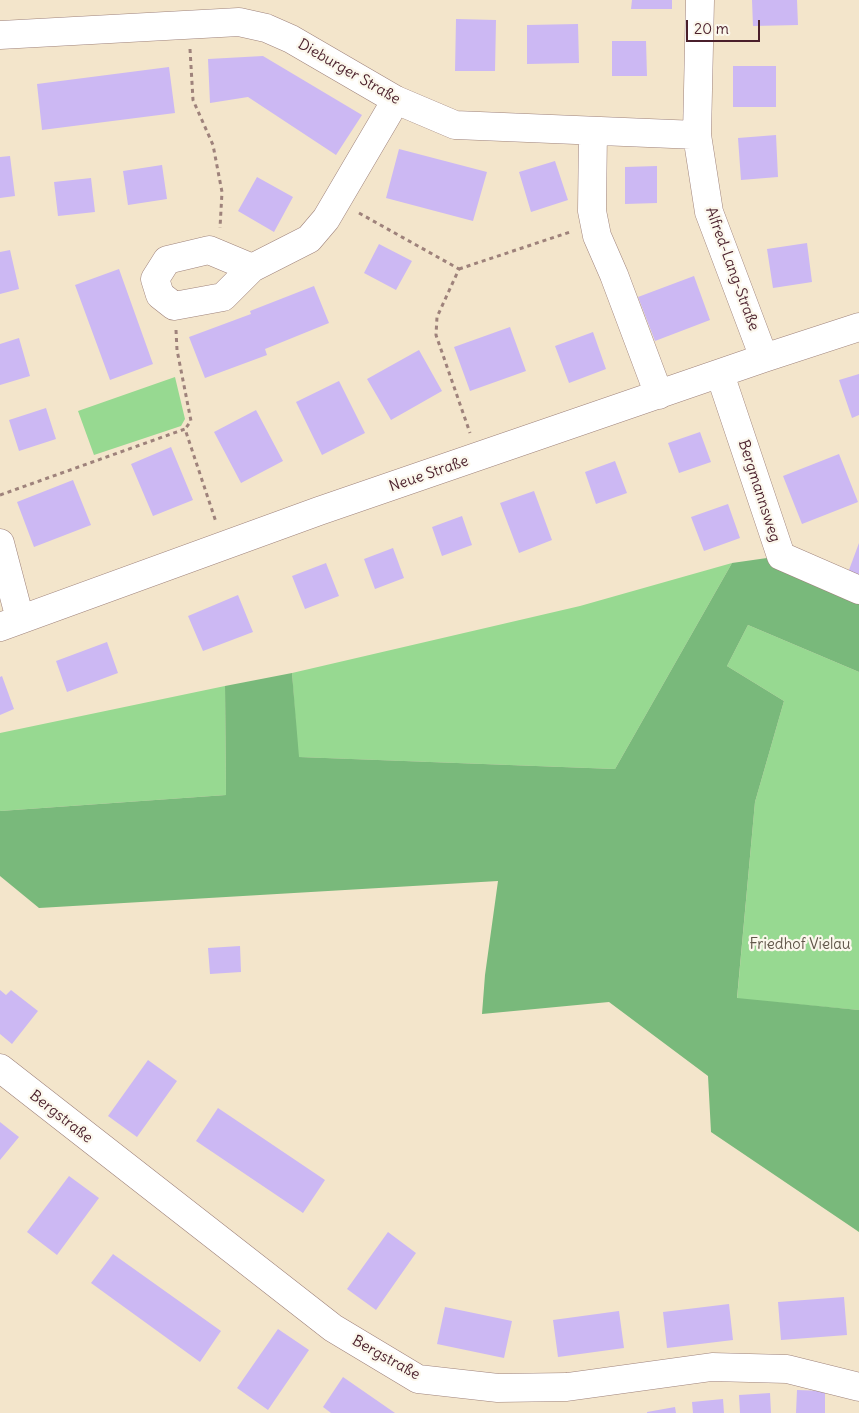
<!DOCTYPE html>
<meta charset="utf-8">
<style>
body{margin:0}
#map{position:relative;width:859px;height:1413px;overflow:hidden;background:#f3e5cb;font-family:Delius,sans-serif}
canvas{display:block}
.scale{position:absolute;left:686px;top:20px;width:74px;height:22px;box-sizing:border-box;border:2px solid #4a1f2b;border-top:0;padding-left:6px;font-size:15px;line-height:18px;white-space:nowrap;color:#4a1f2b;-webkit-text-stroke:4px #fbf7ec;paint-order:stroke}
</style>
<div id="map">
<canvas width="859" height="1413"></canvas>
<div class="scale">20 m</div>
</div>
<script>
const g = document.querySelector('canvas').getContext('2d');
g.lineJoin = 'round';
function fillPath(path, color) { g.fillStyle = color; g.fill(path, 'evenodd'); }
function trace(path, color, width, dash) { g.strokeStyle = color; g.lineWidth = width; g.lineCap = dash ? 'butt' : 'round'; g.setLineDash(dash || []); g.stroke(path); }
function drawText(font, color, halo, rows, align = 'center') {
  g.font = font + ' Delius,sans-serif'; g.lineWidth = 4.5; g.setLineDash([]); g.textBaseline = 'middle'; g.strokeStyle = halo; g.fillStyle = color; for (const [text, x, y, turn = 0] of rows) {
    g.save(); g.translate(x, y); g.rotate((+turn || 0) * Math.PI / 180); g.textAlign = isNaN(turn) ? turn : align; if (halo) g.strokeText(text, 0, 0); g.fillText(text, 0, 0); g.restore();
  }
}
fillPath(new Path2D(`
 M175,377L185,419L181,426L94,455L78,411Z
 M732,563L615,769L298,757L292,673L580,606Z
 M748,625L859,672V1010L737,999L755,802L784,701L727,666Z
 M225,686L226,795L0,811V733Z`), '#97d991');
fillPath(new Path2D(`
 M781,556L859,592V672L748,625L727,666L784,701L755,802L737,998L859,1010V1232L711,1132L708,1076L609,1002L482,1014L485,975L498,881L39,908L0,876V811L226,795L225,686L292,673L299,757L615,769L732,563Z`), '#79b97b');
fillPath(new Path2D(`
 M632,0H672V9H631Z
 M752,0H797L798,25L753,26Z
 M456,19L496,20L495,71H455Z
 M578,24L579,63L527,64V25Z
 M612,41H646L647,76H612Z
 M263,56L362,115L336,155L248,97L210,103L208,59Z
 M733,66H776V107H733Z
 M169,67L175,113L42,130L37,84Z
 M776,135L778,177L741,180L738,138Z
 M399,149L487,172L473,221L386,198Z
 M10,156L15,196L0,198V157Z
 M555,161L568,200L531,212L519,172Z
 M162,165L167,199L128,205L123,171Z
 M657,166V203L625,204V167Z
 M257,177L293,197L274,232L238,211Z
 M91,178L95,212L58,216L54,182Z
 M807,243L812,282L773,288L767,249Z
 M379,244L412,261L396,290L364,273Z
 M10,250L19,289L0,294V252Z
 M119,269L153,364L110,380L75,285Z
 M694,276L710,320L655,341L638,297Z
 M314,286L329,323L265,349L267,355L205,378L189,337L251,314L250,311Z
 M510,327L526,371L470,391L454,347Z
 M593,332L606,369L569,383L555,346Z
 M19,338L30,376L0,385V344Z
 M419,350L442,391L391,420L367,379Z
 M859,374V415L852,418L839,380Z
 M339,381L365,433L322,455L296,402Z
 M46,408L56,439L19,451L9,420Z
 M256,410L283,461L241,483L214,432Z
 M700,432L711,462L679,473L668,443Z
 M171,447L193,500L153,516L131,464Z
 M839,454L858,502L802,524L783,476Z
 M615,461L627,493L596,504L585,472Z
 M73,480L91,525L34,547L17,502Z
 M534,491L552,540L519,553L500,503Z
 M728,504L740,538L704,551L691,517Z
 M462,516L472,545L442,556L432,527Z
 M859,543V583L846,578Z
 M393,548L404,578L375,589L364,559Z
 M326,563L339,596L305,609L292,576Z
 M238,595L253,632L203,651L188,616Z
 M107,642L118,673L67,692L56,661Z
 M2,676L14,709L0,715V677Z
 M240,946L241,972L210,974L208,948Z
 M0,990L6,995L11,990L38,1011L12,1044L0,1034Z
 M148,1060L177,1081L137,1137L108,1116Z
 M218,1108L325,1180L303,1213L196,1141Z
 M0,1122L19,1137L0,1160Z
 M69,1176L99,1198L57,1255L27,1232Z
 M388,1232L416,1253L376,1310L347,1289Z
 M113,1254L221,1331L200,1362L91,1283Z
 M844,1297L847,1335L781,1340L778,1302Z
 M729,1304L733,1340L667,1348L663,1312Z
 M445,1307L512,1321L504,1358L437,1344Z
 M619,1311L624,1348L558,1357L553,1320Z
 M278,1329L309,1350L268,1410L237,1388Z
 M343,1377L395,1413H331L323,1407Z
 M797,1390L825,1391V1413H796Z
 M770,1393L771,1413H740L739,1395Z
 M723,1399L724,1413H693L692,1402Z
 M675,1407L676,1413H647V1412Z`), '#ccb8f3');
const minor = new Path2D(`
 M700,0L697,135L709,212L764,358
 M0,35L239,22L266,28L291,39L396,100L455,125L697,135
 M593,131L592,211L597,236L614,275L659,395
 M252,268L223,297L174,306L160,295L155,279L167,260L209,250L252,268L309,239L326,219L396,100
 M720,374L781,556L859,590
 M0,543L20,619
 M0,627L319,511L764,358L859,327
 M0,1068L333,1328L418,1379L498,1388L567,1387L712,1367L787,1369L859,1387`);
trace(minor, '#9e827b', 29);
trace(new Path2D(`
 M190,49L193,100L213,145L222,192L220,228
 M359,213L459,269L437,317L436,335L470,433
 M459,269L570,232
 M176,330L177,350L191,421L185,429
 M0,495L185,429L216,522`), '#9e827b', 3, [4, 4]);
trace(minor, '#fff', 28);
drawText('15px', '#4a1f2b', '#fbf7ec', [
 ["Dieburger Straße",349,72,30],
 ["Alfred-Lang-Straße",732,269,70],
 ["Neue Straße",429,474,-19],
 ["Bergmannsweg",759,491,72],
 ["Bergstraße",61,1117,38],
 ["Bergstraße",386,1358,29]
]);
drawText('15px', '#61574a', '#fbf7ec', [
 ["Friedhof Vielau",800,945]
]);
</script>
